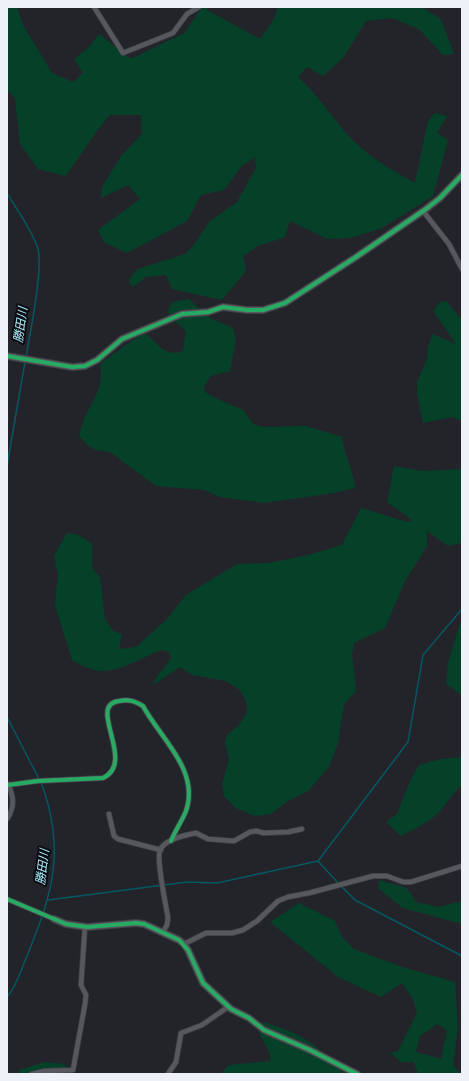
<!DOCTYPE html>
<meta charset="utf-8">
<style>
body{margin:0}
#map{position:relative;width:469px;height:1081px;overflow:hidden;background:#23242a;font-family:Quicksand,sans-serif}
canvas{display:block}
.frame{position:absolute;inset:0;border:8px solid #eef0f8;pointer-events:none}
</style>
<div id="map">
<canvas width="469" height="1081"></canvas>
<div class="frame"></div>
</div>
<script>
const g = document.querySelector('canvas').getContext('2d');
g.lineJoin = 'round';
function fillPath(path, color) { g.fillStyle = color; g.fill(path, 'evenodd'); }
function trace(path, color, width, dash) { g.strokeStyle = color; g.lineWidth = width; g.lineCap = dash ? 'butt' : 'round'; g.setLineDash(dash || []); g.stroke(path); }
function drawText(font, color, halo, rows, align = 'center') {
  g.font = font + ' Quicksand,"Noto Sans JP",sans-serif'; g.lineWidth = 4; g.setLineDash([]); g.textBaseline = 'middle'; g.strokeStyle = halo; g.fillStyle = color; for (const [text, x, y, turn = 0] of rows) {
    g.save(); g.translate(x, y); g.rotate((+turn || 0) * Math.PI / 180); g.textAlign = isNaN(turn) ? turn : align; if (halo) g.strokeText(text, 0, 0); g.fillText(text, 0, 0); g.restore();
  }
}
fillPath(new Path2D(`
 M7,7H17L23,25L52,73L73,82L83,73L74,59L88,48L99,34L131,59L184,33L201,9L199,7H208L207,10L260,39L274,19L278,7H421L441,19L454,54L443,55L419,29L392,18L366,21L343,58L323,76L307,67L298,77C317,94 330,114 346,133C364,154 391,170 415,183L428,121L435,113L447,116L437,133L448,140L433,196L382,228L351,238L327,239L290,221L285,237L258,246L243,256L246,271L222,300L172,289L166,275L146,277L133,287L129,282L130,278L138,269L185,254L193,246L210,221L237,202L256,168L255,157L241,167L224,190L201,195L187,221L127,253L105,243L98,230L140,199L128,185L101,198L102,187L121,156L142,134L141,115H110C93,134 81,156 65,176L38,169L20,144L15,98L7,90Z
 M189,299L210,318L233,328L236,339L230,371L211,376L204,387L205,392L213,397L243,410L253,424L263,427L306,426L342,437C344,455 354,471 355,488L334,493L264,503L220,497L204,490L156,486L110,452L96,450L86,444L79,436C81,429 83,421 86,415C95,396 104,386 100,364L127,344L144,333C159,343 164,358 183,351L186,331L170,316L168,311L172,302Z
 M446,301L462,320V421L452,417L423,423L417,394V382L427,359L428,346L433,334L456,344L433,311L440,302Z
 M394,466L422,471L462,469V543L448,546L427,531V546L405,581L385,628L354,643L352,654L356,691L344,704L338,743L329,767L308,791L288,801L271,814L255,816L236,808L224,796L222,784L229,759L225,743L227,735L239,725L247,712L246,701L240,690L226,681L192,675L180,667L153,685C156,674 166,668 171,658L169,652L161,650C143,657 122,671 102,671C92,671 81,665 72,660L55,605L58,574L54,556L67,533L79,535L92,544V568L100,577L105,619L113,631L122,634L119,649L136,647L167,619L186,595L237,564L269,563L308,555L342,545L361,508L407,522L412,520L387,502Z
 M462,623V695L446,684L448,663L459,626Z
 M462,757V785C450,795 444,810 431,819C424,824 409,832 401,836L386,822L397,814L411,779L419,765L441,759Z
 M379,880L407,888L416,902L439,907L462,901V924L403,908L378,888Z
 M299,903L335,921L342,937L354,949L402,967L455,982L458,1027L453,1065L461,1074H418L414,1062H401L390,1053L398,1051L417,1013L413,999L402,983L381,997L338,977L270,922ZM437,1024L447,1030L441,1059L416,1052L420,1036Z
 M263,1022C300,1032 320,1046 345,1074H220L229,1065L270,1061C272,1048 260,1041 258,1029Z
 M44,1062L64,1064L76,1074H18L19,1070Z`), '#054029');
trace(new Path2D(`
 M7,193C15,207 34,233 38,249C43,272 30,332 26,358
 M7,466L25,362
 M7,717L39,779
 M318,861L338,883
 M341,886L355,900L462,956
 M48,900L187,882L217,883L318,861L408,742L423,655L462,609
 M7,997C17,986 21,969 27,956C53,892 66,850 41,782`), '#035862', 1.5);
const minor = new Path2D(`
 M94,7L123,53L173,33L187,14L199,7
 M423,211L449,244L462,269
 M8,785L38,781L103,778C137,762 86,705 119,701C129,699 135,701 143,706C160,738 200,770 186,811C182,821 175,831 171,841
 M109,814L114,836L118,839L161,850
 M7,819C15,807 14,797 8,784
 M7,899L54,919
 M163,932L167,925L168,918C166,905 156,860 160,850C165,839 185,835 196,833L208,839L234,841L250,832L256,831L264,833L288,832L302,829
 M184,944L206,933H232L243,930L257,921L278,901L288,897L309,893L373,876H387L403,882H411L462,866
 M32,1074L45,1071L73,1070L85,1004L86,995L81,985L85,926
 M168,1074L176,1062L181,1033L202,1025L228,1007`);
const tertiary = new Path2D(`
 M7,356L72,367L85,366L97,360L122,339L175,317L182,314L208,312L223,307L247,310H263L285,303L356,257L426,209L440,198L462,175
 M54,919L66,924L87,927L136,923L144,924L179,940L184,944L188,950L203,983L231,1009L249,1018L264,1030L310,1050L357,1074`);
trace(minor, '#3e3f44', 6);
trace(tertiary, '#3e3f44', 8);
trace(minor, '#57585d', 4.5);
trace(tertiary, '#57585d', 6);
trace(new Path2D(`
 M7,356L72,367L85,366L97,360L122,339L175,317L182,314L208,312L223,307L247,310H263L285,303L356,257L426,209L440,198L462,175
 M8,785L38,781L103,778C137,762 86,705 119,701C129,699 135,701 143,706C160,738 200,770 186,811C182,821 175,831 171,841
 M7,899L66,924L87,927L136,923L144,924L179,940L188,950L203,983L231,1009L249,1018L264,1030L310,1050L357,1074`), '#26ab63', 4);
drawText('italic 12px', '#a7f1fd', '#0b0b11', [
 ["勝田川",21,325,-82],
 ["勝田川",43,867,-83]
]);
</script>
